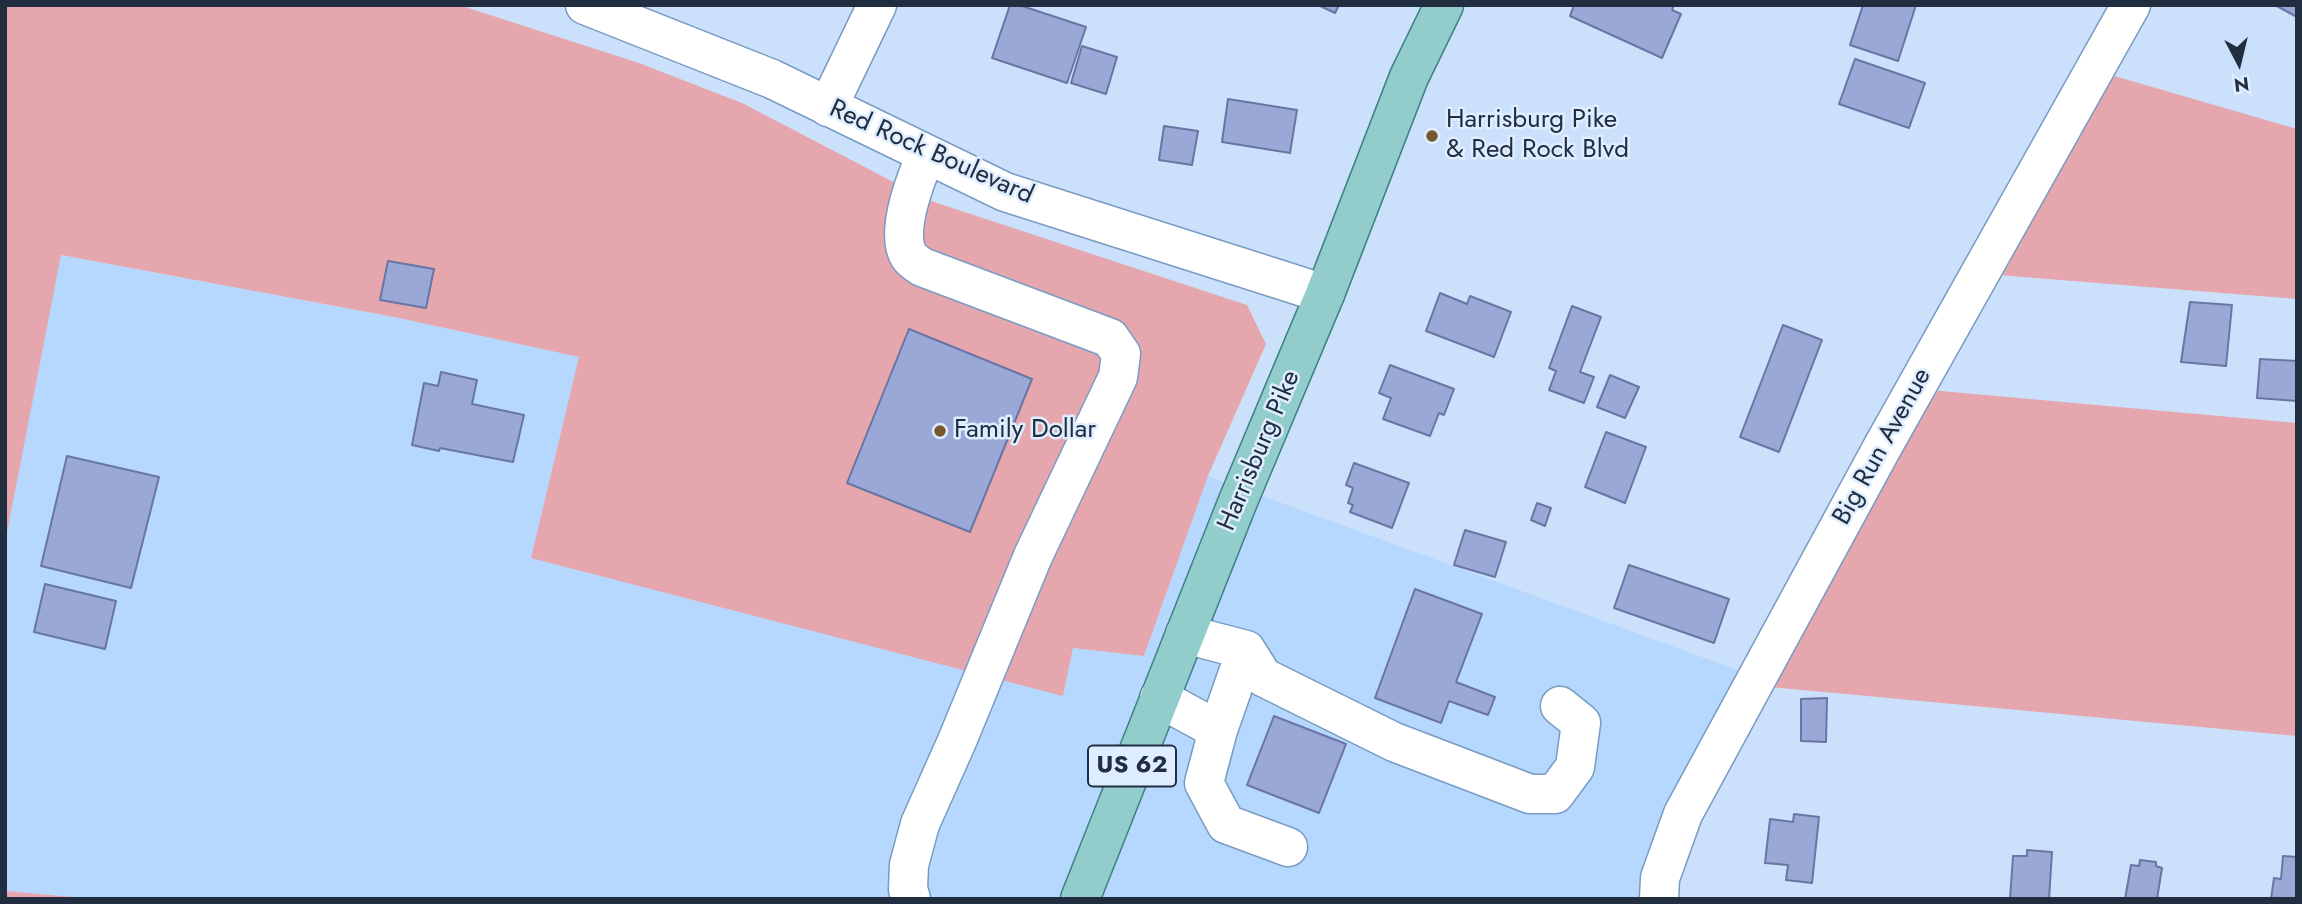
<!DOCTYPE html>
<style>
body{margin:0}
#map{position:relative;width:2302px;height:904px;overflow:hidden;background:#cbe1fb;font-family:Jost,sans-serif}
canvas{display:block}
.frame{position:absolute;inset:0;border:7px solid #202e3f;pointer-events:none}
.north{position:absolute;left:2204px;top:28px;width:70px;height:70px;-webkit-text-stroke:5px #deedff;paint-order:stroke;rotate:173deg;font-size:19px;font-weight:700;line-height:28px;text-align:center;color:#202e3f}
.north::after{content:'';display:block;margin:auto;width:24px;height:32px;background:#202e3f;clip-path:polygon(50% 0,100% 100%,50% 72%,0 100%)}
</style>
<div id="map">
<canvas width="2302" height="904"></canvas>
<div class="frame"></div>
<div class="north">N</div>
</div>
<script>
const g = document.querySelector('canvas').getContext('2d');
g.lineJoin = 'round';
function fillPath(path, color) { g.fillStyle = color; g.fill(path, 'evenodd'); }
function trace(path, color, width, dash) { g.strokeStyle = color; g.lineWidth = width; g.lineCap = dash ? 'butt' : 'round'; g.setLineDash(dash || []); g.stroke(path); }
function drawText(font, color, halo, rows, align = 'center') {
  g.font = font + ' Jost,sans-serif'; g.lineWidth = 5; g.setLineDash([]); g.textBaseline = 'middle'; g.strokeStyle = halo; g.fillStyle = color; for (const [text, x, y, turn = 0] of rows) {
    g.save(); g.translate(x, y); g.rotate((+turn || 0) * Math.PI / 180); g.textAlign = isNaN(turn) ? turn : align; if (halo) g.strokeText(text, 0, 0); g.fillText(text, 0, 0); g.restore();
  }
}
fillPath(new Path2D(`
 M60,255L394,317L579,357L1063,695L1073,648L1144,656L1208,476L1751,675L1655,899H97L5,891V543Z`), '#b6d8ff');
fillPath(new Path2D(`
 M5,5H459L639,63L742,103L928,200L1247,305L1266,344L1208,476L1144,656L1073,648L1063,696L531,558L579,357L394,317L61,255L5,543Z
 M2111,75L2297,129V299L1998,275Z
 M1930,390L2297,423V736L1770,687Z
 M5,891L97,899H5Z`), '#e5a7ad');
const building = new Path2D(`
 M1010,5H1019L1086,27L1067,83L992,58Z
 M1318,5H1339L1335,13Z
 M1574,5H1674L1672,10L1681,14L1662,58L1570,16Z
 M1863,5H1916L1898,61L1850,45Z
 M2275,5H2297V17Z
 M1082,46L1117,57L1106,94L1071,83Z
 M1855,59L1925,83L1909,128L1839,104Z
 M1228,99L1297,110L1290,153L1222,142Z
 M1164,126L1198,131L1192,165L1159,160Z
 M388,261L434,269L426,308L380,300Z
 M1440,293L1467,304L1470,296L1511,312L1494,357L1426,331Z
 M2190,302L2232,305L2226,366L2181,362Z
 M1572,306L1601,317L1580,372L1594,377L1584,403L1549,390L1556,371L1549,368Z
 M1783,325L1822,340L1779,452L1740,437Z
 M909,329L1032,379L970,532L847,483Z
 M2260,359L2297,361V401L2257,398Z
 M1390,365L1454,389L1444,415L1439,413L1430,436L1383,419L1391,398L1379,393Z
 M441,372L477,380L472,404L524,415L513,462L440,448L439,451L412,445L424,383L438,386Z
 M1610,375L1639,387L1625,418L1597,407Z
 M1606,432L1646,447L1625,503L1585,487Z
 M67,456L159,477L131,588L41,566Z
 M1354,463L1409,483L1392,528L1350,512L1353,505L1348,503L1353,488L1346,485Z
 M1537,503L1551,508L1545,526L1531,520Z
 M1465,530L1506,542L1495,577L1454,565Z
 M1629,565L1729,599L1714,643L1614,608Z
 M45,584L116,601L105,649L34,632Z
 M1415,589L1482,614L1456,682L1495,697L1488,715L1449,701L1441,723L1375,698Z
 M1827,698L1826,742L1801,741V699Z
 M1274,716L1346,744L1319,813L1247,785Z
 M1794,814L1819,817L1812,883L1786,880L1788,865L1765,863L1770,819L1793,822Z
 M2027,850L2052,852L2049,899H2010L2013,856H2027Z
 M2283,856L2297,857V899H2271L2274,878L2281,879Z
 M2140,860L2156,862V866L2162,868L2157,899H2125L2131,865L2139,866Z`);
fillPath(building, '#9aa8d8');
trace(building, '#6975a3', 2);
const minor = new Path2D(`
 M585,5L772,79L1005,192L1325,294
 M828,107L877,5
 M1185,634L1246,650L1263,677L1394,742L1530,794H1555L1575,767L1581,723L1560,706
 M1159,698L1218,730L1204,783L1226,824L1288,847
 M1218,730L1246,650
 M911,899L908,889L909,865L920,824L957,741L1033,556L1118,377L1121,354L1110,338L922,267C918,264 912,261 909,256C894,233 916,178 926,155
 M1659,899L1660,878L1683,814L1883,446L2131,5`);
const major = new Path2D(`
 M1080,899L1238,501L1325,294L1409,77L1444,5`);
trace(minor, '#789bc4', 41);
trace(major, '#3c8084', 41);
trace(minor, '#fff', 38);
trace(major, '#93cdcb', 38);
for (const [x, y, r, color] of [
 [1432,136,7,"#78582e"],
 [940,431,7,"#78582e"]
]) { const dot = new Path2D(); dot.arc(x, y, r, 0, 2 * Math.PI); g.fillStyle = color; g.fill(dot); trace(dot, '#deedff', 2.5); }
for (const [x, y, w] of [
 [1132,766,88]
]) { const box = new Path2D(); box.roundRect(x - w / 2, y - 20.5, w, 41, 5); g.fillStyle = '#deedff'; g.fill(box); trace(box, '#202e3f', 2); }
drawText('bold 24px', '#202e3f', null, [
 ["US 62",1132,766]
]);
drawText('26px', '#202e3f', '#deedff', [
 ["Harrisburg Pike",1446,121],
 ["& Red Rock Blvd",1446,151],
 ["Family Dollar",954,431]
], 'left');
drawText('26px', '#202e3f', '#deedff', [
 ["Red Rock Boulevard",931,153,24],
 ["Big Run Avenue",1883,447,-61],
 ["Harrisburg Pike",1260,451,-67]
]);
</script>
